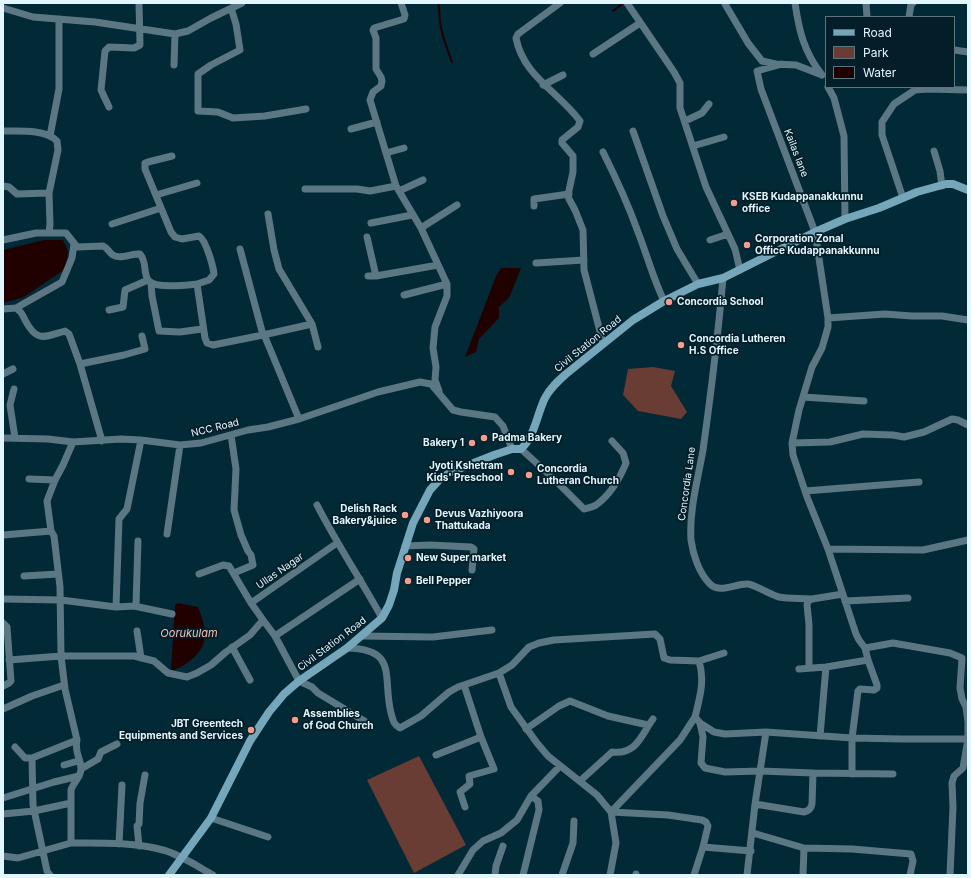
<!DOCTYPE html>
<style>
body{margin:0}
#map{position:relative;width:971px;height:878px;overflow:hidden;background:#022936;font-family:Inter,sans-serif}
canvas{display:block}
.frame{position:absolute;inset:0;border:4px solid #e2f6fe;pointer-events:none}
.legend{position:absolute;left:825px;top:16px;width:130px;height:72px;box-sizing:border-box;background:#031e28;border:1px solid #5c747e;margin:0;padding:5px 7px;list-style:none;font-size:12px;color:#e2f6fe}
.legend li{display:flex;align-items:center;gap:8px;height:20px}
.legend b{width:20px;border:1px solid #5c747e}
</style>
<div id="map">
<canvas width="971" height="878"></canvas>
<div class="frame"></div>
<ul class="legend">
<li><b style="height:5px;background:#76a6b9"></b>Road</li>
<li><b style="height:11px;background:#693c34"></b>Park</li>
<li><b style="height:11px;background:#210000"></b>Water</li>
</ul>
</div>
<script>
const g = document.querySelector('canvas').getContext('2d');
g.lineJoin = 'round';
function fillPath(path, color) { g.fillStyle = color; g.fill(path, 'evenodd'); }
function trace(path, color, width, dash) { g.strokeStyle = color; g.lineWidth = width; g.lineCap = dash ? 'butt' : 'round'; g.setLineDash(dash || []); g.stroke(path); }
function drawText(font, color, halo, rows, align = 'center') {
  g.font = font + ' Inter,sans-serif'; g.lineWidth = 3.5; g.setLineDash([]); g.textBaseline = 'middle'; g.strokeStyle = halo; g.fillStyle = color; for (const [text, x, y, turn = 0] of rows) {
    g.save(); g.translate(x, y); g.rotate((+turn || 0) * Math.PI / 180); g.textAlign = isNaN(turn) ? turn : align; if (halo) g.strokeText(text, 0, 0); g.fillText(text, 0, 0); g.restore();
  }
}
fillPath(new Path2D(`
 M653,367L675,371L671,386L687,412L681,419L638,411L623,395L628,369Z
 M419,756L466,845L414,873L367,780Z`), '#693c34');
fillPath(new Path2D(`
 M44,240H63L68,251L65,269L24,297L3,303V250Z
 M501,268H521L509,298L499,307V318L479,339L476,352L465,357L497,274Z
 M178,603L198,607C201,615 205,625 205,634C206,652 186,666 171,671L175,605Z`), '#210000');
trace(new Path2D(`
 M438,3C440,9 439,16 440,22C442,36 447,49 452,62
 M613,11L622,4`), '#210000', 2);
trace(new Path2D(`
 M401,3L405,15L404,19L374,28L373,30L376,38V69L381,77L382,81L381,86L373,92L370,100L396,186L421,228L447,284V296L435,327L433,348L436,367L435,380L439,391
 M560,3L518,34L516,38C523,76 559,92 580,121L578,127L562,140V143L573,156V172L568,195L569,199L575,210L583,230L584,270L603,343
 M627,3L674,72L680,83V108L706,187L735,249L740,270
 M795,3C799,31 804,52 822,75
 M866,3L867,17
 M725,4L748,43L762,61L776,64L796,65L822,75
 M3,8L33,17L95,22L175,34L188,31L211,18L242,3
 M231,8L236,24L240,50L211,65L198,74V111L218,112L233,118L265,116L306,109
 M909,17L911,4L913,3
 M954,50L968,52
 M593,54L640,23
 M782,64L757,71L761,89L815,232L828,318L885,314L912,316H942L968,320
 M174,65L175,34
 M543,85L563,75
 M828,87L834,98L844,136L845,219
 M109,107L101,90L105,51L109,47L134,48L140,45L139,3
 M685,121L702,113L709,104
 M351,129L377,122
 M3,131C19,131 46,129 57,141L58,150L49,193L50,224L49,233
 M633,131L663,216L677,249L698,284
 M50,136L59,89V19
 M693,146L724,137
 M934,151L940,171L942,186
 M603,152C616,178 628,204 638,232C647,255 653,278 664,301
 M386,153L404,148
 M172,156L148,162L145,163V169L171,232L175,237L182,239L199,236C206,240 213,266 214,274L209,280L197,284L205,338L207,343L213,345L263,335L265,337L299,419
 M3,186L9,187L17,194L49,193
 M305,189H357L370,191L396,186
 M399,191L423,180
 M156,195L197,183
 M903,198L882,135V122L894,104L915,90L928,89L968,90
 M534,206V199L569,194
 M268,214L274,250L279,269L312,324L318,347
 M371,223L412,215
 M112,224L161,208
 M421,228L457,205
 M367,237L376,276
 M3,240L36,233H66L77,247L103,246C108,248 109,253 113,255C120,260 132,253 140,254C147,262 143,272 148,280C154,289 187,285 197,284
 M710,240L728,234
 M240,249L263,335L312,324
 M536,263L584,260
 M368,276H376L438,265
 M723,278C718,336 711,393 703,450C698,479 689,510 691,540C693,555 699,573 710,584C720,594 736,583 748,584C758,586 768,594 779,597C789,599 801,598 812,599
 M151,283L152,296L159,331L180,332L202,329
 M404,295L447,284
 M16,308L62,282L72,258L74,244
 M3,309L16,308C21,311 23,315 25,320C37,343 44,337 65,331L69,334L80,364L102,441
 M109,310L123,307L125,290L148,280
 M80,364L124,355L145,349L142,336
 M3,374L13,369
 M14,389L10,405L15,438
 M803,397L864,401
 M231,435L236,469L234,510L241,535L248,551L251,555L253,565L234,573
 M3,438L48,439L73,442L121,439L141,440L180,445L201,443L248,430L268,427L299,419L378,392L420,382L431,384L453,410L461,412L495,417L503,426L512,449
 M73,442L63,465L55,480L47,501L51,531L54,536L60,587L61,656H134L154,661L168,673L187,677L197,673L211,665L226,652L250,635L263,620L275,636L299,681L312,687L318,693L366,722
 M792,443L830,442L863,434L893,435L904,437L924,432L952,419L958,420L968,425
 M521,449L553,478L584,509C588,508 593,507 596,505C610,495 620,478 626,463L623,453L612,441
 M29,479L55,480
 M805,491L919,482
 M317,505C337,544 361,580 382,618
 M167,534L180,445
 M3,535L51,531
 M405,546L430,545L471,547L474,549L472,570
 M828,549L923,550L968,540
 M199,574L223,565L229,566L251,603
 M24,576L58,574
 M3,599L61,600L116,607L134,606L136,605L138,541
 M845,601L908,598
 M134,606L172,614
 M116,607L119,519L127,509L141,440
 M263,620L251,603L337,543
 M3,623L7,627L11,681L9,683L3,686
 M137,631L141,658
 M275,636L360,579
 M361,636L433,637L492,630
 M232,647L250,680
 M347,648C399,649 382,677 391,713C393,720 393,724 400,728L421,716L449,692L458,687L499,673L512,665L529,647L539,643L554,640L655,634L660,639L664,658L670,660L699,661C705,680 700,697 695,717L700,723L703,737L701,763L705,768L725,772L760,771L813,773L812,804C811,809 808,811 804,812L755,804
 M865,648L893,643L950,653L962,658L960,688L962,699L966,707L968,722V739L963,768L954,776L952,783L953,807L950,875
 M9,660L61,656L65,689L77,740C74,753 81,758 81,769C81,777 73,783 71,790V843C102,843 133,842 163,850C181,855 197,866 213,875
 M699,661L724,653
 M809,668V624L807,605L808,601L812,599L843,594
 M799,669L826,667L868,660
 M499,673L511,707L537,743L548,756L597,795L611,812L616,843L610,875
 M464,685L481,737L494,769L469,776L470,784L460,792L465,807
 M3,709L32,696L64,685
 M700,723L714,732L725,734L766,732
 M526,729L559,706L570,701L608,716L648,725
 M820,736L826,667
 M15,747L25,758H32
 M436,755L481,737
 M64,765L78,761
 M81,769L98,759L101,752L117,744
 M813,773L893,774
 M852,774V738L902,739H968
 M580,781L612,752C637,755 641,735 653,719
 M3,798L54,782L79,776
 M611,812L668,815L702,820L706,822L708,826L703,847L751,851
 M611,812L680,740L695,717
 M3,814L34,811L71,803
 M211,818L268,837
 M753,833L804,848L852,849L911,854L913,861L910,875
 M119,844L122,785
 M139,846L137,826L139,824L140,803L145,775
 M3,856L18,858L71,843
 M50,875L47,871L33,805L32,758L77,740
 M458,875L473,850L483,841L501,833L517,820L531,796L560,766
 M495,875L496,866L503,846
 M523,875L539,810L538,801L531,796
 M562,875L573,843L574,821
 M636,875V874
 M694,875L703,847
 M747,875L755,804L766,732L852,738L858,691L860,689L874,690L877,688V685L868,660L865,648L859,640L856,634L828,549L807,497L793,455L792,443L799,410L812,367L822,348L828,327V318
 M803,875L804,848`), '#5a7783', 7);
trace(new Path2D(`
 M169,875L211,818L250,741L269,712L284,694L299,681L347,648L382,618L389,605L394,590L397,573L413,523L430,490L440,479L451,472L494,455L512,449H521C535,436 537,414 545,398C550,388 558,381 566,374L633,320L664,301L698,284L723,278L815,232L845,219L879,208L917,192L946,184H953L968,190`), '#76a6b9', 8);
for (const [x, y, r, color] of [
 [734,203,4,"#f49d8d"],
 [747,245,4,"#f49d8d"],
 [669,302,4,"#f49d8d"],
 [681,345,4,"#f49d8d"],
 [484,438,4,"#f49d8d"],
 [472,443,4,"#f49d8d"],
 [511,472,4,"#f49d8d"],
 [529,475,4,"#f49d8d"],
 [405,515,4,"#f49d8d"],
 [427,520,4,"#f49d8d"],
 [408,558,4,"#f49d8d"],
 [408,581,4,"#f49d8d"],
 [295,720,4,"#f49d8d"],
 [251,730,4,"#f49d8d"]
]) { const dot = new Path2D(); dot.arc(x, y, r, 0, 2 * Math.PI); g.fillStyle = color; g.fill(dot); trace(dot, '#031e28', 1.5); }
drawText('10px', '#e2f6fe', '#031e28', [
 ["Kailas lane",796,153,69],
 ["Civil Station Road",588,344,-39],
 ["NCC Road",215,428,-14],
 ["Concordia Lane",687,484,-82],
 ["Ullas Nagar",280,571,-35],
 ["Civil Station Road",332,644,-37]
]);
drawText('bold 10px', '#e2f6fe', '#031e28', [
 ["KSEB Kudappanakkunnu",742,197],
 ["office",742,209],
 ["Corporation Zonal",755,239],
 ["Office Kudappanakkunnu",755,251],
 ["Concordia School",677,302],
 ["Concordia Lutheren",689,339],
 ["H.S Office",689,351],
 ["Padma Bakery",492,438],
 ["Bakery 1",464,443,"right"],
 ["Jyoti Kshetram",503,466,"right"],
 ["Kids' Preschool",503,478,"right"],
 ["Concordia",537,469],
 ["Lutheran Church",537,481],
 ["Delish Rack",397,509,"right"],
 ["Bakery&juice",397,521,"right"],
 ["Devus Vazhiyoora",435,514],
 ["Thattukada",435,526],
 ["New Super market",416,558],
 ["Bell Pepper",416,581],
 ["Assemblies",303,714],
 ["of God Church",303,726],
 ["JBT Greentech",243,724,"right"],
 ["Equipments and Services",243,736,"right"]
], 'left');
drawText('italic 11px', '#f8beb3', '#031e28', [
 ["Oorukulam",189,634]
]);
</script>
